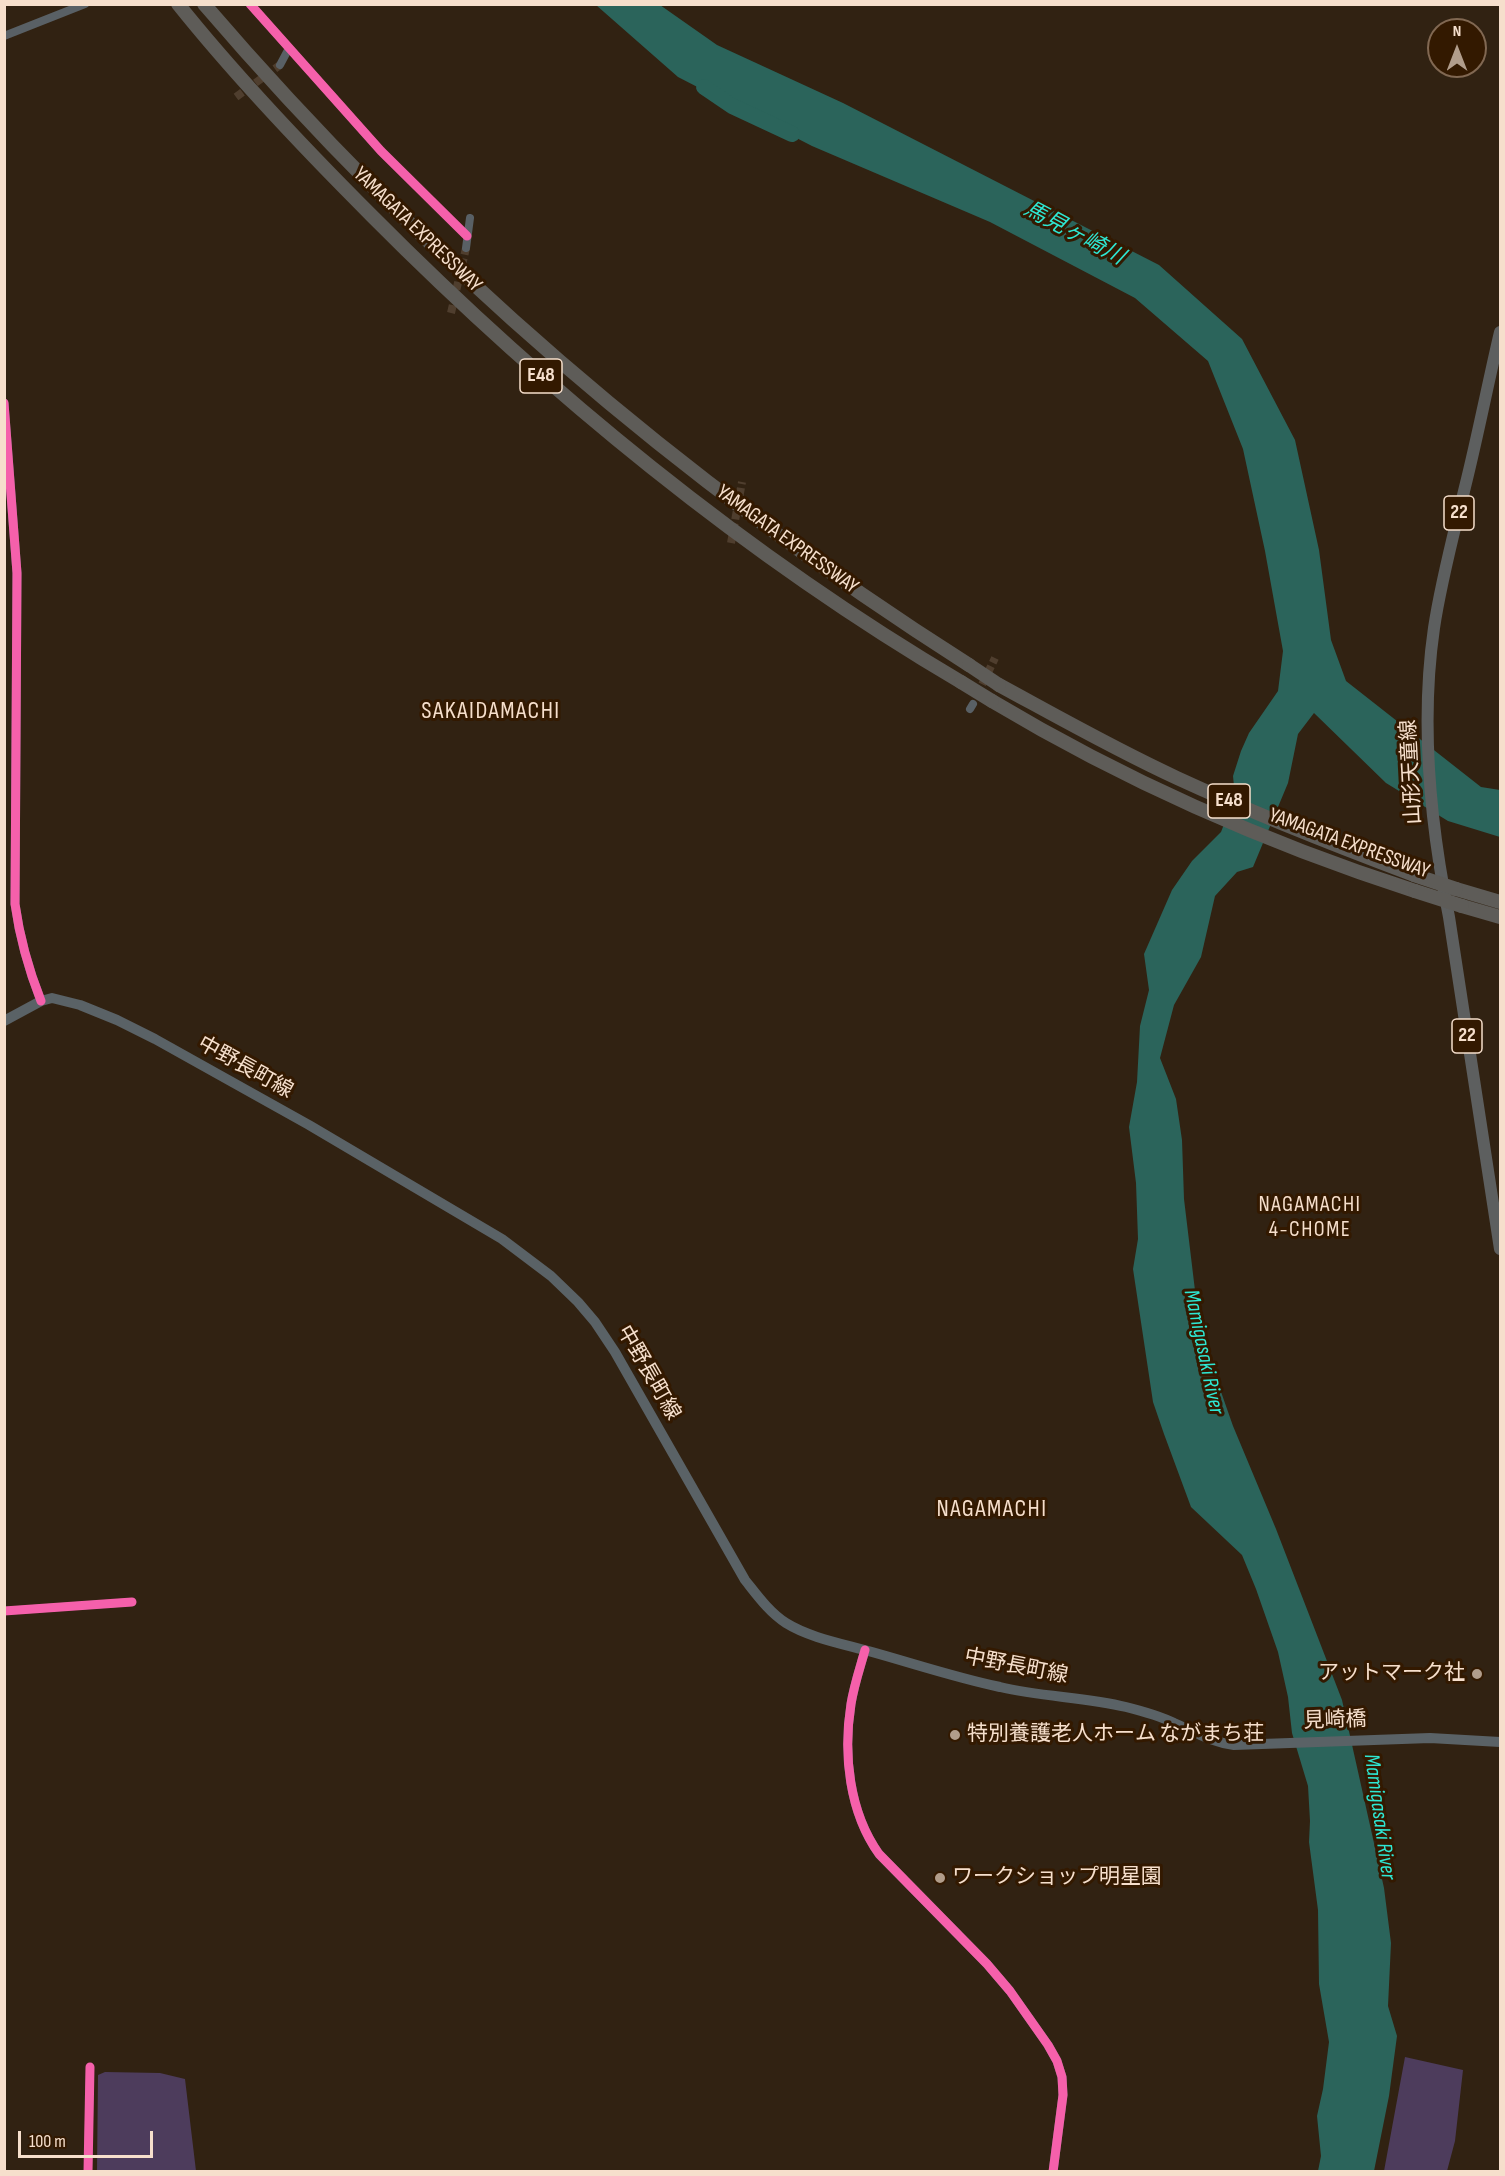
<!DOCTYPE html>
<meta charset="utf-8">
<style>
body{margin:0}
#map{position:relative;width:1505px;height:2176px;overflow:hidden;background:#312212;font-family:"Sofia Sans Condensed",sans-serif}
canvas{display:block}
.frame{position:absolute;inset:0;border:6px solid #f6dfcc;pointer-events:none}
.north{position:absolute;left:1427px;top:18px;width:60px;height:60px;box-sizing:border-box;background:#331900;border:2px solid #816852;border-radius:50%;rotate:0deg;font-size:16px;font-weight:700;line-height:24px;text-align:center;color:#f6dfcc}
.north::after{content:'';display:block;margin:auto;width:21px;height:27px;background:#b19d8b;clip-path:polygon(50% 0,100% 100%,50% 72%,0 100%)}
.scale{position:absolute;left:18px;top:2131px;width:135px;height:27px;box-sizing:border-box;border:3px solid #f6dfcc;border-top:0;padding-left:8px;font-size:18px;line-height:21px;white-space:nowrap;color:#f6dfcc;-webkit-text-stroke:4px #331900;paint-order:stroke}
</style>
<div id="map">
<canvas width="1505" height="2176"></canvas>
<div class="frame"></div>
<div class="north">N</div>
<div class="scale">100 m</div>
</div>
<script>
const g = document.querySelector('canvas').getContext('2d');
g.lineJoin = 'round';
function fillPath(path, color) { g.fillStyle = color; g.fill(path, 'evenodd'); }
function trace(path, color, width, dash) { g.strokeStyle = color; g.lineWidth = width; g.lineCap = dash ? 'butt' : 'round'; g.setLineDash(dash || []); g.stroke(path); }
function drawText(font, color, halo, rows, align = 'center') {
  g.font = font + ' "Sofia Sans Condensed","Noto Sans JP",sans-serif'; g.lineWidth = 6; g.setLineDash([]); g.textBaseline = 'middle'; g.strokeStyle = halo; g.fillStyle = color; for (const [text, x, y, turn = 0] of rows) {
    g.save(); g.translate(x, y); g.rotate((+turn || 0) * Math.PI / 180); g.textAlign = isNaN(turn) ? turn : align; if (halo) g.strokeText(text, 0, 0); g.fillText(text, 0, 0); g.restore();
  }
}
fillPath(new Path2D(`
 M1405,2057L1463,2070L1455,2141L1447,2171H1384Z
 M105,2072L160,2073L185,2079L196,2171H97L98,2075Z`), '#4d3c5c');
fillPath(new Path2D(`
 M596,5H660L717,45L843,103L1159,265L1242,339L1295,440L1319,550L1331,640L1346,681L1481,787L1500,790V837L1448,821L1386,783L1314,713L1298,734L1288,783L1253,867L1237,872L1215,896L1201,957L1174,1005L1160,1058L1176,1099L1182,1140L1184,1199L1200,1332L1233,1426L1276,1529L1342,1700L1384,1888L1391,1943L1388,2006L1397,2036L1389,2096L1374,2171H1318L1321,2156L1317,2116L1323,2089L1329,2042L1319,1984L1318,1910L1309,1842L1310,1821L1308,1786L1292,1733L1288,1697L1278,1652L1256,1589L1242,1555L1191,1507L1164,1434L1153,1402L1133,1269L1138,1239L1136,1183L1129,1127L1137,1082L1140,1026L1149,990L1144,954L1172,890L1192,861L1221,832L1235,796L1233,776L1241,751L1249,733L1278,691L1283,651L1265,551L1243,449L1208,361L1135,298L990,222L812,146L678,77Z`), '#2b645b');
trace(new Path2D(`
 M704,87L732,106L792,134`), '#2b645b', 16);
trace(new Path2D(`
 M236,97L280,65
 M451,313L466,248
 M731,543L742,482
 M977,695L995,658`), '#4f3e2e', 8, [8, 4]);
trace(new Path2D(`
 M250,4L381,151L467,236
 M4,36L85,4
 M280,65L289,48
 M466,248L470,218
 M970,709L973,704
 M4,1611L132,1602
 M88,2172L90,2067`), '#596065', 8);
trace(new Path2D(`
 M4,403L17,573L15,904C20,940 28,968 41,1001
 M865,1650C860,1668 854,1685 851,1704C843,1754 849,1812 879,1854L987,1964L1010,1991L1048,2045L1057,2061L1062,2077L1063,2095L1053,2172`), '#596065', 9);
trace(new Path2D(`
 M4,1021L41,1001L52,998L80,1005L117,1020L155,1039L309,1125L502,1239L551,1276L578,1302L595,1322L615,1352L745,1580C757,1595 769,1612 786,1623C810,1638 844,1644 872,1652C915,1664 957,1678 1000,1687C1042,1697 1085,1697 1126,1707C1142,1711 1160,1716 1174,1723C1195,1732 1211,1742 1234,1745L1430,1738L1500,1742`), '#5a6266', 10);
trace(new Path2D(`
 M1500,332C1488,383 1478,435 1465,487C1454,533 1441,581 1434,628C1420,724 1430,823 1449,917L1500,1249`), '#5d5f5f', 12);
trace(new Path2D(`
 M178,4C238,79 304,148 372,216C547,392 747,556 961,682
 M204,4C426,263 681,482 969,665
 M999,685C1058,717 1116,750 1177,778C1255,814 1334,845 1414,875
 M992,701C1124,780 1269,844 1415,891
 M1456,889L1500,902
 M1462,906L1500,917`), '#5e5c58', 14);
trace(new Path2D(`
 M969,665L999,685
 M961,682L992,701
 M1414,875L1456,889
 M1415,891L1462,906`), '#5e5c58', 14);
trace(new Path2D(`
 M250,4L381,151L467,236
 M4,403L17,573L15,904C20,940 28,968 41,1001
 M4,1611L132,1602
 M865,1650C860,1668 854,1685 851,1704C843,1754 849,1812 879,1854L987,1964L1010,1991L1048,2045L1057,2061L1062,2077L1063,2095L1053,2172
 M88,2172L90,2067`), '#f560ab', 9);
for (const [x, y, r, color] of [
 [1477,1674,6,"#b19d8b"],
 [955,1735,6,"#b19d8b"],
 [940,1878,6,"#b19d8b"]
]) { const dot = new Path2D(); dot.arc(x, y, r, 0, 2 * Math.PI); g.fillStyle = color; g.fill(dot); trace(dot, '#331900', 2); }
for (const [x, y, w] of [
 [541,376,42],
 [1459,513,30],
 [1229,801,42],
 [1467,1036,30]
]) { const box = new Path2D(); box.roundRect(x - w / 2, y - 17, w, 34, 4.5); g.fillStyle = '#331900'; g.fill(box); trace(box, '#f6dfcc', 1.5); }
drawText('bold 20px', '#f6dfcc', null, [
 ["E48",541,376],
 ["22",1459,513],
 ["E48",1229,801],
 ["22",1467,1036]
]);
drawText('21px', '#f6dfcc', '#331900', [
 ["YAMAGATA EXPRESSWAY",417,230,44],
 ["YAMAGATA EXPRESSWAY",787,540,36],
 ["山形天童線",1412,772,-93],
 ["YAMAGATA EXPRESSWAY",1349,844,20],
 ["中野長町線",245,1068,29],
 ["中野長町線",648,1373,60],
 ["中野長町線",1016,1667,11],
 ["見崎橋",1335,1721,-2]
]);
drawText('21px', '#f6dfcc', '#331900', [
 ["アットマーク社",1465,1674,"right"],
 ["特別養護老人ホーム ながまち荘",967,1735],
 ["ワークショップ明星園",952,1878]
], 'left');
drawText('italic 22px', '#2ee7d3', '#331900', [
 ["馬見ヶ崎川",1074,234,28],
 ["Mamigasaki River",1203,1352,78],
 ["Mamigasaki River",1379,1817,82]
]);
g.letterSpacing = '1.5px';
drawText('22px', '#f6dfcc', '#331900', [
 ["NAGAMACHI",1310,1205],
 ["4-CHOME",1310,1230]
]);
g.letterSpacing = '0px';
g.letterSpacing = '1.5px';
drawText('24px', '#f6dfcc', '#331900', [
 ["SAKAIDAMACHI",491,712],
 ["NAGAMACHI",992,1510]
]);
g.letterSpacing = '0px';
</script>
